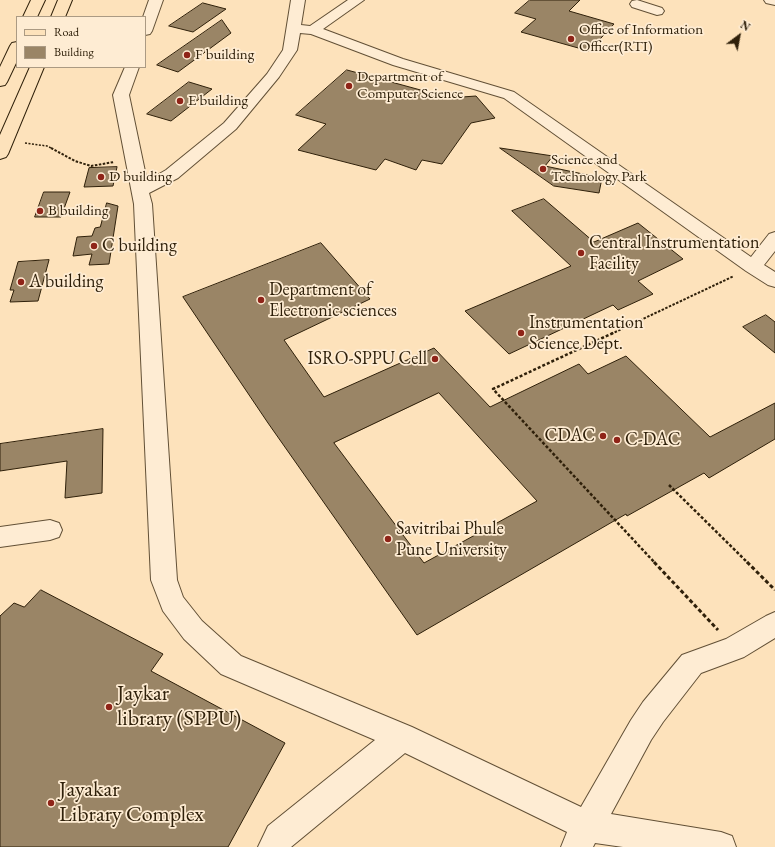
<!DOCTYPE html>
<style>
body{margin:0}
#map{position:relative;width:775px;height:847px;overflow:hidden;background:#fde2bb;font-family:"EB Garamond",serif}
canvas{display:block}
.legend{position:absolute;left:16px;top:16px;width:130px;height:52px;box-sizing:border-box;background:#feecd3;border:1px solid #ab9a83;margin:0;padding:5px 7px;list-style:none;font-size:12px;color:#2f200a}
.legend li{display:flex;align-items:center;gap:8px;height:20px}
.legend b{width:20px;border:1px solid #ab9a83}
.north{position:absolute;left:719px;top:16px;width:40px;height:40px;-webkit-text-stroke:3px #feecd3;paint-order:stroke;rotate:32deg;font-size:11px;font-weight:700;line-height:16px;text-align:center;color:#2f200a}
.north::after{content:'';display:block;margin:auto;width:14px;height:18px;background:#2f200a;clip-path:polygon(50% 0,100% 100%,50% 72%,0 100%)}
</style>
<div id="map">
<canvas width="775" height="847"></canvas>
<ul class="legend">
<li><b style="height:5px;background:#fde2bb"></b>Road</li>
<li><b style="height:11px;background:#9a8566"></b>Building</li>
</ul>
<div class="north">N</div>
</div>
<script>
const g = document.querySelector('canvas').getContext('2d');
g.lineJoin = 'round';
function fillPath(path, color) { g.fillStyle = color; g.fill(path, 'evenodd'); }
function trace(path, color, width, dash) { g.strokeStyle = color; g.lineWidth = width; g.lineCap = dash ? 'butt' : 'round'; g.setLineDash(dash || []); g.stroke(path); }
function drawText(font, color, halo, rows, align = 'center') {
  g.font = font + ' "EB Garamond",serif'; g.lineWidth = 3.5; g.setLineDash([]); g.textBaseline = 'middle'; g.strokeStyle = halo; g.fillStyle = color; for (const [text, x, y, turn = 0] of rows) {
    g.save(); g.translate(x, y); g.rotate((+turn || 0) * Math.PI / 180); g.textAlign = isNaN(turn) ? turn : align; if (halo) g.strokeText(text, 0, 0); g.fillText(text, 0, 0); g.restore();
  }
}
const building = new Path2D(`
 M530,0H580L569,11L614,24L589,51L521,32L536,19L515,13Z
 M203,3L226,9L193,32L169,26Z
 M222,20L231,33L178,72L157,65Z
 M347,70L439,95L461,91L462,97L476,96L495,118L471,123L442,164L422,160L416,170L385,159L376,170L298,150L326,124L296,115Z
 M189,82L212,89L171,121L147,114Z
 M500,148L553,156L545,166L602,178L599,193L554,186Z
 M117,167L113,186L84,187L89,168Z
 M44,192H70L61,217H35Z
 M544,199L594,242L638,223L683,259L638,281L653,294L618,310L613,305L509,354L465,311L571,266L512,211Z
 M107,203L118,206L109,264L89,265L92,254L73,256L77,237L92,236L95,228L100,227Z
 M321,243L370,299L284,340L324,397L434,348L490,407L579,364L588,374L626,356L710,437L775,403V439L709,478L704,473L627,516L626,514L417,635L268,423L183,297ZM439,393L537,501L424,563L334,443Z
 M49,260L38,301L10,302L14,290H10L18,262Z
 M766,315L775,322V353L743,327Z
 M103,429L102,493L65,498L67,461L0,471V444Z
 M41,590L163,654L151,671L285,743L228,847H0V616L14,603L24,607Z`);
fillPath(building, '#9a8566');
trace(building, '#2f200a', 1);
const minor = new Path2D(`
 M149,0H163L152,31L150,34L145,35V17H143Z
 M291,0H305L301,25L310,26L348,0H364L323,29L403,59L514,92L751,257L769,234L775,232V251L764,265L775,272V287L768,285L746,271L504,98L393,65L311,34L300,33L297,50L279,77L236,129L178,178L149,193L152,204L177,580L183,597L202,621L241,656L412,727L581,807L631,720L643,702L682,655L726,639L766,616L775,612V638L744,657L701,673L663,722L651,740L611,814L721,832L732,836L736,847H623L595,843L593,847H561L567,832L405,753L291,847H258L268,826L375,740L221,674L184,639L163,611L151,580L134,204L113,95L125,67H139L129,95L147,181L166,170L224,123L267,74L283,50Z
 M637,0L662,8L664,11L662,14L657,15L632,7L630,4L632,1Z
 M764,0H775V5L766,3Z
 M50,520L59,523L62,530L59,537L50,540L0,547V527Z`);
const major = new Path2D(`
 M31,0H45L37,17H23Z
 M58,0H72L65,17H51Z
 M17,42V61L7,82L5,85L0,86V67L10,46L12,43Z
 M30,67H44L8,154L6,157L0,159V135Z`);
trace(minor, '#625036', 2);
trace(major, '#2f200a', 2);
trace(new Path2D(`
 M25,143L47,146L53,149`), '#2f200a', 1.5, [2, 1.5]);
trace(new Path2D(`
 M51,148L75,161L91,166L114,162
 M611,334L734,276`), '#2f200a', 2, [2.5, 1.5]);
trace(new Path2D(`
 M613,333L493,389L655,563
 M669,485L748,563`), '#2f200a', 2.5, [3, 2]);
trace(new Path2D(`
 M654,562L718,630
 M747,562L775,590`), '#2f200a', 3, [4, 2.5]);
fillPath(minor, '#feecd3');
fillPath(major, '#fde2bb');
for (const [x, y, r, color] of [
 [571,39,4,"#8f2418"],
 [187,55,4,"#8f2418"],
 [349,86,4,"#8f2418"],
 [180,101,4,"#8f2418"],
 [543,169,4,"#8f2418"],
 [101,177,4,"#8f2418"],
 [40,211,4,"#8f2418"],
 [94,246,4,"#8f2418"],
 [581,253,4,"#8f2418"],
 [21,282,4,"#8f2418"],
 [261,300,4,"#8f2418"],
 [521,333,4,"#8f2418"],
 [435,359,4,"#8f2418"],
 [603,436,4,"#8f2418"],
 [617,440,4,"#8f2418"],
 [388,539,4,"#8f2418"],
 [109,707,4,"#8f2418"],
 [51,803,4,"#8f2418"]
]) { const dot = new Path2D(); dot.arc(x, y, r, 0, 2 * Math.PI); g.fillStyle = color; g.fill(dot); trace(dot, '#feecd3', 1.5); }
drawText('15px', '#2f200a', '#feecd3', [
 ["Office of Information",579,30],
 ["Officer(RTI)",579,47],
 ["F building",195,55],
 ["Department of",357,77],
 ["Computer Science",357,94],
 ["E building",188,101],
 ["Science and",551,160],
 ["Technology Park",551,177],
 ["D building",109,177],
 ["B building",48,211]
], 'left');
drawText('18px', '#2f200a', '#feecd3', [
 ["Central Instrumentation",589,243],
 ["Facility",589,264],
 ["C building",102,246],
 ["A building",29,282],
 ["Department of",269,290],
 ["Electronic sciences",269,311],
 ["Instrumentation",529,323],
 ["Science Dept.",529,344],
 ["ISRO-SPPU Cell",427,359,"right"],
 ["CDAC",595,436,"right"],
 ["C-DAC",625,440],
 ["Savitribai Phule",396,529],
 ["Pune University",396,550]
], 'left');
drawText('22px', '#2f200a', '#feecd3', [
 ["Jaykar",117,694],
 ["library (SPPU)",117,719],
 ["Jayakar",59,790],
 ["Library Complex",59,815]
], 'left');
</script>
